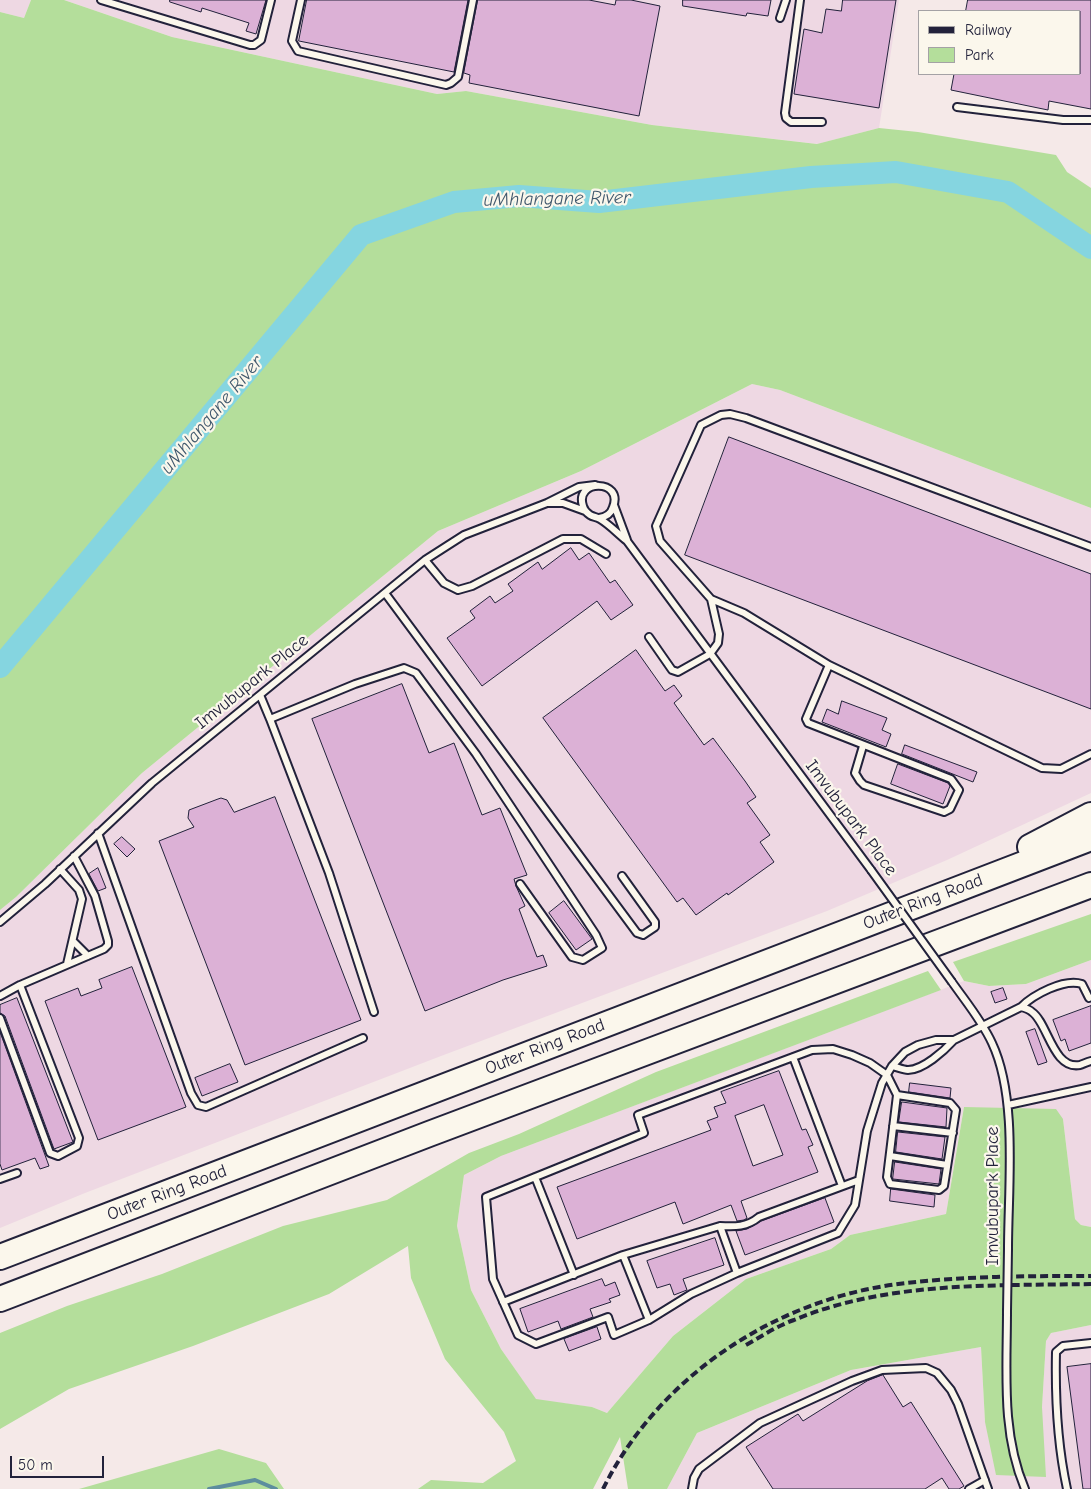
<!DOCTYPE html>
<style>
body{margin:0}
#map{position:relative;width:1091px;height:1489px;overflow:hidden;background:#f5e9e8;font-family:"Comic Neue",sans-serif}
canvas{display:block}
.legend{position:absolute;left:918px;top:10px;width:162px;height:65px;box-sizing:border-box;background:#fbf7ec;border:1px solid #a4a2a5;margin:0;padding:6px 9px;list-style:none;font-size:15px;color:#22223b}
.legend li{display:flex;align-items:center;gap:10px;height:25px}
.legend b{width:25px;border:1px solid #a4a2a5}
.scale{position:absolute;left:10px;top:1456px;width:94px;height:22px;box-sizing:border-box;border:2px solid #22223b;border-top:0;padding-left:6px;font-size:15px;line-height:18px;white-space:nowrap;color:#22223b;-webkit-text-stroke:4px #fbf7ec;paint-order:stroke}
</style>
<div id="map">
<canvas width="1091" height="1489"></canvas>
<ul class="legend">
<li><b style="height:6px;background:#22223b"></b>Railway</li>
<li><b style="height:14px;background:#b4de9b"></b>Park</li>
</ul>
<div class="scale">50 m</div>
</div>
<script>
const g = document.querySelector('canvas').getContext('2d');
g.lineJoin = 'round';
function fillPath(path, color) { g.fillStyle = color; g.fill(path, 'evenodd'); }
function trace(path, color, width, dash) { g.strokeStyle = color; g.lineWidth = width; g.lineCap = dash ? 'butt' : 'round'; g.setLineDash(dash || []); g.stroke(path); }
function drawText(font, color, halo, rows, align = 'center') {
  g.font = font + ' "Comic Neue",sans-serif'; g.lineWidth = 4.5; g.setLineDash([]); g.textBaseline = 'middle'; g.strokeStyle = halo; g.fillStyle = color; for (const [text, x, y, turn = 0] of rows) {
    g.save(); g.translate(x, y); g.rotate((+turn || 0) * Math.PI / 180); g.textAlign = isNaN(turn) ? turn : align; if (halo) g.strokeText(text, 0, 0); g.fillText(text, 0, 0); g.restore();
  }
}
fillPath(new Path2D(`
 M0,0H31L24,18L0,12Z
 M64,0H899L879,128L818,144L652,125L466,91L437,94L172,37Z
 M752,384L780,390L1091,508V793L947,860L827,911L441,1056L85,1193L0,1228V910L16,897L142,773L438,531L581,471Z
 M1091,960V1227L1081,1225L1075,1219L1063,1119L964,1107L946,1214L850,1235L831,1249L746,1279L673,1336L607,1413L592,1407L536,1400L501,1349L471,1290L457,1226L464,1175L501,1156L964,981L989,986L1026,984Z
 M1091,1325V1489H667L697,1433L851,1370L981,1347L985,1422L1042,1406L1046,1341L1051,1333Z`), '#eed8e3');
fillPath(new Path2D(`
 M31,0H64L172,37L437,94L466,91L652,125L817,144L879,128L918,132L1056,155L1067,172L1091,188V508L780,390L752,384L581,471L438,531L142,773L16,897L0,910V12L24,18Z
 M1091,914V960L1026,984L989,986L964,981L953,962Z
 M928,971L941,990L501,1156L464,1175L457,1226L471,1290L501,1349L536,1399L592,1407L607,1413L673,1336L746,1279L831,1249L850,1235L946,1214L964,1107L1056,1109L1063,1119L1075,1219L1081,1225L1091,1227V1325L1051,1333L1046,1341L1042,1407L1046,1477L996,1475L985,1422L981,1347L851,1370L697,1433L667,1489H628L620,1437L593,1489H418L431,1480L483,1483L516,1461L504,1432L445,1359L411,1278L408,1246L329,1294L193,1346L69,1389L0,1429V1333L67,1306L162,1274L283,1226L387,1200L469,1153L519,1134L656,1072Z
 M219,1449L266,1463L284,1489H79Z`), '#b4de9b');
trace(new Path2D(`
 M209,1489L255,1480L276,1489`), '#5d8d9e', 4);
trace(new Path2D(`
 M0,667L361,235L454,202L519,196L599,202L811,177L896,172L1008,192L1091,248`), '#85d5e0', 22);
const building = new Path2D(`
 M170,0H266L256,34L246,31L249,23L202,8L201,12L170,2Z
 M307,0H468L454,72L299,41Z
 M478,0H589L615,5L616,0H631L660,6L639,116L469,83L470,75L464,73Z
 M683,0H771L768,16L747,13L746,16L683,6Z
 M843,0H896L879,108L794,94L804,29L822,33L826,9L841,11Z
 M968,0H1091V109L1049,101L1048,110L951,90L954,74H1080V11H966Z
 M729,437L1091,574V709L685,555Z
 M571,548L579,560L589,553L610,583L615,580L633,605L611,620L597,601L482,686L447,638L475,618L470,611L490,596L495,603L513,591L508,584L538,562L542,569Z
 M636,650L665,691L674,685L682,696L674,703L704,745L713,738L745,781L756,797L747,803L770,835L760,842L774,862L728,895L727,893L696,915L683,898L677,902L543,718Z
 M402,684L429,753L454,743L482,815L500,808L527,875L514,879L516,886L525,906L519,909L537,957L543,955L547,966L503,980L425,1011L312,719Z
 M842,701L887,718L882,730L891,734L886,747L822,722L827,709L838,714Z
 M905,745L977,772L973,782L902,754Z
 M898,764L948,783L950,786L943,804L891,784Z
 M275,797L361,1020L245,1065L159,841L194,827L188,818L189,810L218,799L221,798L227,800L234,812Z
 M122,837L135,849L127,857L114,844Z
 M98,868L106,888L98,891L89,874Z
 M564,901L592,939L576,950L549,913Z
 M132,967L186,1107L98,1140L45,1001L78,988L81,996L102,988L99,980Z
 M1003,988L1007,999L995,1003L991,992Z
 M17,998L73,1142L54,1149L5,1016L0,1013V1005Z
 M1091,1006V1043L1069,1051L1065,1039L1061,1041L1053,1020Z
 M1035,1029L1047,1062L1038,1065L1026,1032Z
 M0,1032L49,1166L40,1169L35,1158L2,1170L0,1164Z
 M230,1064L238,1082L202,1096L195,1078Z
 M779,1071L802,1130L806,1129L813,1145L808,1147L818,1172L741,1201L747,1218L744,1220L737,1221L731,1205L683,1224L675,1202L577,1239L557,1187L711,1130L707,1121L718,1117L714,1107L726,1103L721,1092ZM764,1105L783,1155L753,1166L735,1116Z
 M910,1083L951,1088L950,1098L909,1092Z
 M902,1102L947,1108L946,1127L899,1122Z
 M898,1132L945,1137L942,1159L896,1152Z
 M895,1162L941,1169L939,1184L893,1179Z
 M891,1189L935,1195L934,1207L890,1201Z
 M825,1198L834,1222L745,1255L736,1231L747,1229L761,1221Z
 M715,1238L724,1265L683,1279L687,1290L674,1295L670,1284L657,1288L647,1261Z
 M602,1279L605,1286L615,1282L620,1295L609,1299L611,1302L590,1309L593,1317L561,1329L558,1321L528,1332L520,1309Z
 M597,1327L601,1339L569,1351L564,1339Z
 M1091,1364V1489H1083L1067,1367Z
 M883,1375L903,1407L911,1402L964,1486L959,1489H949L942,1478L925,1489H773L746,1447L798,1414L803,1421L867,1381Z`);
fillPath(building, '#dcb1d6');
trace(building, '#22223b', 1);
const lane = new Path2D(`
 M101,0L250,45H254L261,40L271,0
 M301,0L292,41L298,51L446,85L451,83L458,77L473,0
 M800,0L785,113L786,118L791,122H822
 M780,18L786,0
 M957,107L1063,120H1091
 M548,503H563L585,511
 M614,505L627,540
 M599,518C606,517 611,514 613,507C624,479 574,479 583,506C584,510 587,513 590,515C593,517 597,517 600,519C610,525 618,534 627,541L871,870
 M425,560L444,583L458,590L472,586L563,539H581L606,554
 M385,593L637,933L643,935L655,927V922L622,876
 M711,599L744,613L829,665
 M649,637L672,670L678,672L710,654L718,643L719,634L711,599L660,541L656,526L701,425L721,415L730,414L746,418L1091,547
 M260,695L270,719L355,684L404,668L416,673L476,754L596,935L602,948L583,960L572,957L520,884
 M270,719L329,873L374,1012
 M863,746L855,773L860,781L864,785L944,812L950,809L959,790L951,779L808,723L806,719L829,665L1042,768L1061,769L1091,754
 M98,833L191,1093L198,1105L206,1107L363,1038
 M60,869L79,890L82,899L67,964
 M0,922L45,884L152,783L425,560L464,535L547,503L579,487L595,485
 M73,941L88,956
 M952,982C966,1002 982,1021 992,1043C1018,1098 1008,1188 1008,1249
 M0,996L20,985
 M1021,1007C1033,995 1064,978 1082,984L1089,998
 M0,1018L50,1153L58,1156L77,1146L79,1138L20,985L104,949L108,945V941L95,896L74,856
 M793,1057L842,1186
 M892,1066C897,1067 903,1070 908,1070C923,1070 944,1051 954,1040
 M897,1095L950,1103L956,1110L944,1186L939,1190L890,1184L887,1177L897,1095L887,1075L870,1063L852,1055L833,1049L812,1050L638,1115L644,1133L486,1197L493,1279L518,1335L536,1344L608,1317L614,1335L649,1320L691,1294L737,1273L838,1233L855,1205L867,1131L882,1083L892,1066L905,1052L918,1045L936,1040H954L1021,1007C1025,1008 1029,1009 1032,1012C1048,1023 1053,1070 1080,1065C1083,1064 1087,1062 1091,1061
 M1008,1105L1091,1087
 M893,1126L953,1133
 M890,1156L947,1165
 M535,1177L574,1275
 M0,1179L17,1173
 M720,1226L737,1273
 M503,1302L623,1255
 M1007,1311C1007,1371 1001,1433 1025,1489
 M649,1320L623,1255L720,1226C735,1227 747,1227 759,1217L859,1180
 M692,1489L694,1478L699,1469L760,1423L852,1381L882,1370L926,1368L937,1373L951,1390L958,1404L988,1489
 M969,1489L985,1480
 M1067,1489C1057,1443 1055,1399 1056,1352L1063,1346L1091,1343`);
const highway = new Path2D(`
 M1030,847L1091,815
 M0,1257L1091,838
 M0,1299L429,1134L1091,885`);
trace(lane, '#22223b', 10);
trace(highway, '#22223b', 28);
trace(lane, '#fbf7ec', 6);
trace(highway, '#fbf7ec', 24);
trace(new Path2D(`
 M746,1345C762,1336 777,1326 794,1320C888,1281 991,1286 1091,1284
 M603,1489C660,1374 779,1297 906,1283C966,1276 1031,1276 1091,1276`), '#22223b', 4, [8, 4]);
const laneBridge = new Path2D(`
 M871,870L952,982
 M1007,1311L1008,1249`);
trace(laneBridge, '#22223b', 10, []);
trace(laneBridge, '#fbf7ec', 6);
drawText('18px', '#22223b', '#fbf7ec', [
 ["Imvubupark Place",252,682,-39],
 ["Imvubupark Place",851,818,53],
 ["Outer Ring Road",923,902,-21],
 ["Outer Ring Road",545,1047,-21],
 ["Outer Ring Road",167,1193,-21],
 ["Imvubupark Place",993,1196,-90]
]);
drawText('italic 19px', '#40586d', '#fbf7ec', [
 ["uMhlangane River",557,199,-1],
 ["uMhlangane River",212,415,-50]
]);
</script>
